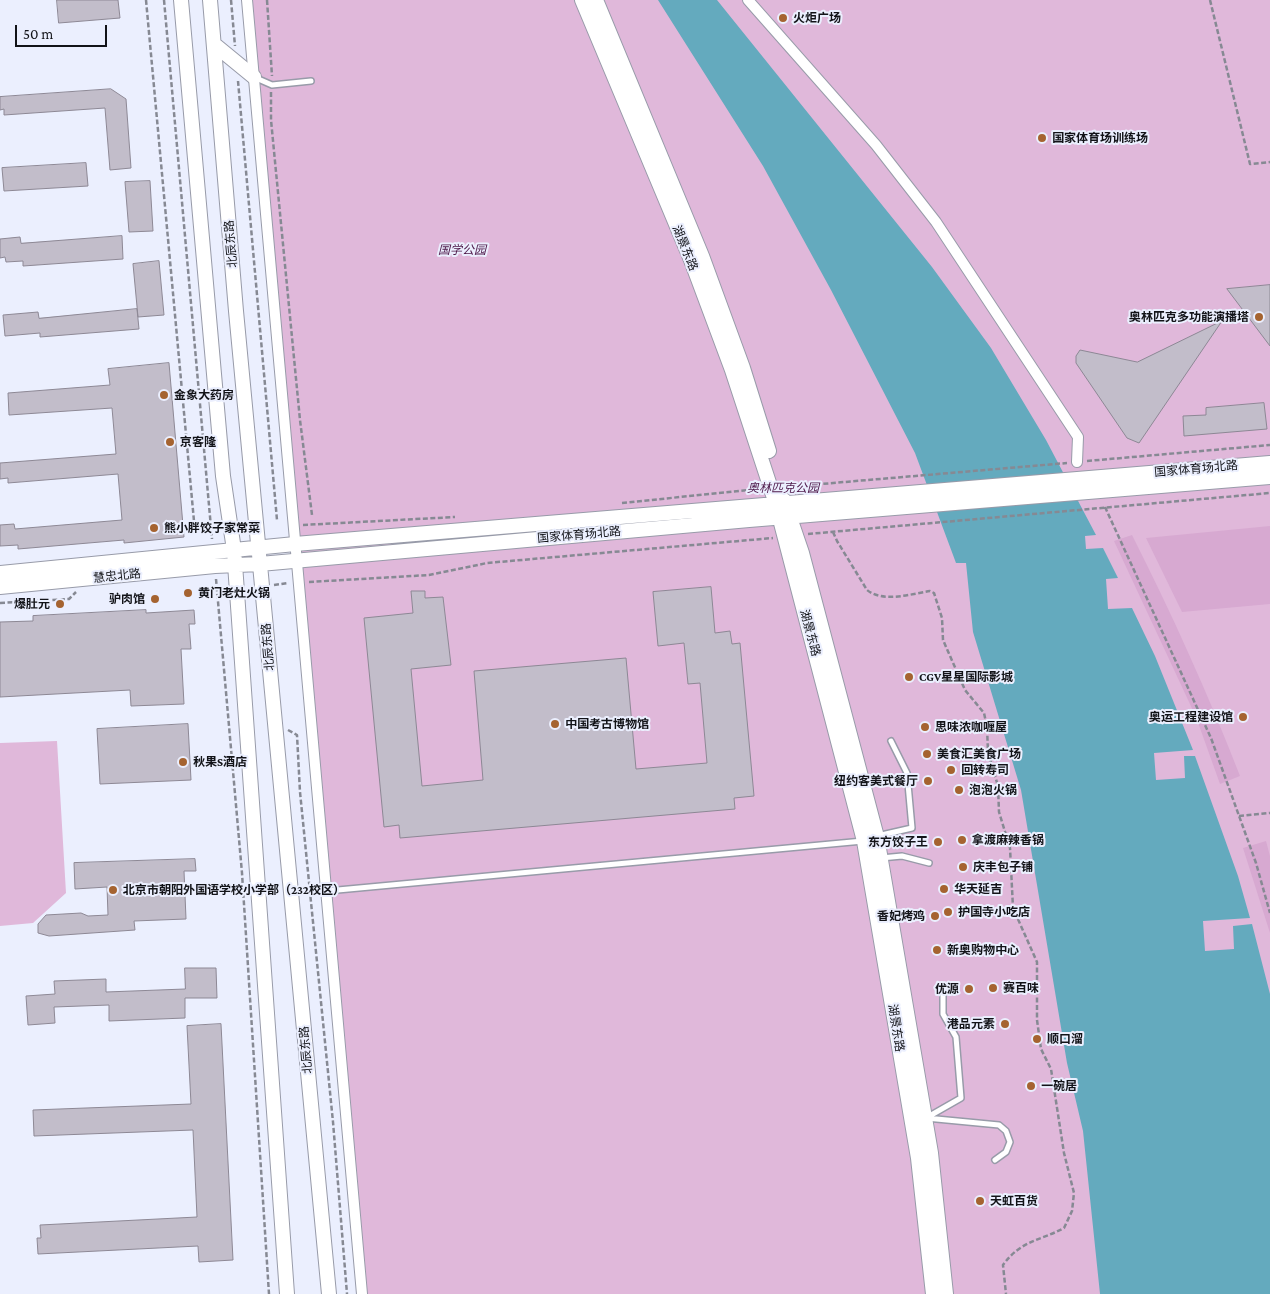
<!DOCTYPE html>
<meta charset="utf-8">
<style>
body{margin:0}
#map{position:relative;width:1270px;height:1294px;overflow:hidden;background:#ebeffe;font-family:"Crimson Pro",serif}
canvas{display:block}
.scale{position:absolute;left:15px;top:25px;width:92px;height:22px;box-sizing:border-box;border:2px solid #121318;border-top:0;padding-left:6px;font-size:15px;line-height:18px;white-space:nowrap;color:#121318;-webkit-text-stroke:4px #ebeffe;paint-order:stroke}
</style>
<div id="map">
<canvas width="1270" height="1294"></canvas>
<div class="scale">50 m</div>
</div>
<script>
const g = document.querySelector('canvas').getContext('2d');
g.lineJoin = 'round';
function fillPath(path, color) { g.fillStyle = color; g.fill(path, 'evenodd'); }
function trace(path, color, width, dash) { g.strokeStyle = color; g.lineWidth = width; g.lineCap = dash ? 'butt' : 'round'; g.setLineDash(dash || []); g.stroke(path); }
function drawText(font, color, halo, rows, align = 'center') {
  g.font = font + ' "Crimson Pro","Noto Sans SC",serif'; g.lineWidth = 4; g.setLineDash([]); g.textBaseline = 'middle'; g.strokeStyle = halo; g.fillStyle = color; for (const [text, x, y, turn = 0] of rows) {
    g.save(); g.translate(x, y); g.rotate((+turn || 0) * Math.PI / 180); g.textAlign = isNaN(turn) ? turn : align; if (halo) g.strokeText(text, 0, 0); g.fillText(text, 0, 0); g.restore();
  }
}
fillPath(new Path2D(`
 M251,0H1270V1294H367Z
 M57,741L66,893L33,923L0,926V743Z`), '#e0b8da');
fillPath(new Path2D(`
 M1270,526V604L1182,612L1146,538Z
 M1132,535C1172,614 1208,694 1240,776L1220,784L1196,717L1114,541Z
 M1266,841L1270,856V933L1243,848Z`), '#d7a9d1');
fillPath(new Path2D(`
 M658,0H717L932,267L991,348L1046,440L1096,535L1085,536L1086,549L1103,548L1118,578L1106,579L1108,609L1132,608L1155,656L1193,750L1154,753L1156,780L1185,778L1184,756H1195L1238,876L1250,918L1203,921L1205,951L1234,949L1233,926L1252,924L1270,994V1294H1100L1083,1131L1067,1063L1021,790L973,632L966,563H956L915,453L831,290L763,166Z`), '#64aabe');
const building = new Path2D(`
 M57,0H118L120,18L59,23Z
 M111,89L126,99L131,168L110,170L105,108L4,115V109L0,110V97Z
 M86,163L88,186L4,191L2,168Z
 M150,181L153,231L129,232L125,182Z
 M122,236L123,259L23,266V261L6,262L5,257L0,258V239L20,237L21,243Z
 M159,261L164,315L138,317L133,264Z
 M1270,285V346L1227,289Z
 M137,309L139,329L40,337V333L5,336L3,315L38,312L39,318Z
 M1222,321L1139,443L1127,438L1076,363V356L1080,350L1137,362Z
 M169,363L184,537L124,543V540L18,549V545L0,546V525L14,524L15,529L122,520L118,474L8,483V478L0,479V463L116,454L112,408L9,415L8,393L110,385L108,369Z
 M1264,403L1267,429L1184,436L1183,416L1206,415V408Z
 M711,587L715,633L730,631L732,644L740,643L754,796L734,798L735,809L400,838L399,825L384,827L364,618L413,613L411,591H425V598L443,597L451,665L411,669L422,786L483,780L474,671L626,658L636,769L707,763L700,683L688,684L684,643L658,646L653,592Z
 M146,610V613L194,610L195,624H189L191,649H181L184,704L131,706L130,690L0,697V622L33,621V616Z
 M188,724L191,780L100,784L97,729Z
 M195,859L196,871H184L186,919L134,921L135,930L49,936L38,933V924L46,915L81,913L88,916L108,915L107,887L75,889L74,863Z
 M185,968H216L217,998H185V1018L109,1021V1005L54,1007L55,1023L28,1025L26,996L55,994L54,981L106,979V992L185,989Z
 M221,1024L233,1260L199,1262L198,1246L38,1254L37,1238H41L40,1225L197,1217L193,1130L34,1136L33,1110L191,1104L187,1026Z`);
fillPath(building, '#c2bdca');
trace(building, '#8d8895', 1);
const lane = new Path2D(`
 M256,78L272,85L311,81
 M877,836L912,828L907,773L891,741
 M881,858L902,856L929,863
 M327,891L863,841
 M926,1118L961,1098L956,1037L943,1014V995
 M926,1118L999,1125L1006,1131L1010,1142L1006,1152L995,1160`);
const street = new Path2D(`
 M247,0L362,1294
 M748,0L876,145L936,222L1078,437L1077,462`);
const secondary = new Path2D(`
 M181,0L223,476L234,550L287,1294
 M210,0L236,311L329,1294
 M582,0L691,260L732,370L776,504L864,841L918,1158L933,1294
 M596,0L702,256L743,368L769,451
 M215,45L254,77
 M784,500L802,553L877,837L931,1153L946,1294
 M0,573L295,544L1270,463
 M0,587L215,566L260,564L749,520L1270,477`);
trace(lane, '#989ba9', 8);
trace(street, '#989ba9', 12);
trace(secondary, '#989ba9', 16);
trace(new Path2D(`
 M146,0L195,532
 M164,0L212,539
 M231,0L235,46
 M267,0L272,76
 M1210,0L1250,164L1270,162
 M238,81L277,520
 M271,92V120L300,420L312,515
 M1087,461L1270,445
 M786,487L1067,463
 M622,503L758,489
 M1105,507L1211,738L1256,863L1270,913
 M303,525L455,517
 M833,532L837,541L867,590C883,603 911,594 930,591L934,593L942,618L943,640L965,690L984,713L987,727L988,752L998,786L999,812L1010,848L1013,908L1037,962V1020L1041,1049L1051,1069L1064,1153L1074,1193L1072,1211L1064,1228C1040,1241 1021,1240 1003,1265L1006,1294
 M808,534L1270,493
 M216,579L242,873L269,1294
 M309,582L429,575L487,563L773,538
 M274,585L288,583
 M0,603L69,599L76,592
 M288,730L297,735L300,792L333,1122L347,1294
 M1239,816L1270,813`), '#868993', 2.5, [5, 2.5]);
trace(lane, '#fff', 5);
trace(street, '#fff', 10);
trace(secondary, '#fff', 14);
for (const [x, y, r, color] of [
 [783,18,5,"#a56330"],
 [1042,138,5,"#a56330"],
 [1259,317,5,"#a56330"],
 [164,395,5,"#a56330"],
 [170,442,5,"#a56330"],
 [154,528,5,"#a56330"],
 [188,593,5,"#a56330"],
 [155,599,5,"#a56330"],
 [60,604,5,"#a56330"],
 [909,677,5,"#a56330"],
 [1243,717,5,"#a56330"],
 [555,724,5,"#a56330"],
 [925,727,5,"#a56330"],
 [927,754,5,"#a56330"],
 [183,762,5,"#a56330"],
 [951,770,5,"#a56330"],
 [928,781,5,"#a56330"],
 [959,790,5,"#a56330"],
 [962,840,5,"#a56330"],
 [938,842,5,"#a56330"],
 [963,867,5,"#a56330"],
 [944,889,5,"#a56330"],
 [113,890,5,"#a56330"],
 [948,912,5,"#a56330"],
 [935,916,5,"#a56330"],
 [937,950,5,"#a56330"],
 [993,988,5,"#a56330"],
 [969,989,5,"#a56330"],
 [1005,1024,5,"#a56330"],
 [1037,1039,5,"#a56330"],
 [1031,1086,5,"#a56330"],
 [980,1201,5,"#a56330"]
]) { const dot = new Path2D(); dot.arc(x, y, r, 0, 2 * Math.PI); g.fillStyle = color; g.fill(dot); trace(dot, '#ebeffe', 2); }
drawText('bold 12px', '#121318', '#ebeffe', [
 ["火炬广场",793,18],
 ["国家体育场训练场",1052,138],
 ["奥林匹克多功能演播塔",1249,317,"right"],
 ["金象大药房",174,395],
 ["京客隆",180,442],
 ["熊小胖饺子家常菜",164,528],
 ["黄门老灶火锅",198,593],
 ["驴肉馆",145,599,"right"],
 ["爆肚元",50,604,"right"],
 ["CGV星星国际影城",919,677],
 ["奥运工程建设馆",1233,717,"right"],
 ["中国考古博物馆",565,724],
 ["思味浓咖喱屋",935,727],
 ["美食汇美食广场",937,754],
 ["秋果S酒店",193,762],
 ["回转寿司",961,770],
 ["纽约客美式餐厅",918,781,"right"],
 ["泡泡火锅",969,790],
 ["拿渡麻辣香锅",972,840],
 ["东方饺子王",928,842,"right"],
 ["庆丰包子铺",973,867],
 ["华天延吉",954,889],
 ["北京市朝阳外国语学校小学部（232校区）",123,890],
 ["护国寺小吃店",958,912],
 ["香妃烤鸡",925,916,"right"],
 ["新奥购物中心",947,950],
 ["赛百味",1003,988],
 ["优源",959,989,"right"],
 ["港品元素",995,1024,"right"],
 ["顺口溜",1047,1039],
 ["一碗居",1041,1086],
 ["天虹百货",990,1201]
], 'left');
drawText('12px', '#121318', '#ebeffe', [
 ["北辰东路",231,244,-95],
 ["湖景东路",685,248,68],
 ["国家体育场北路",1196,469,-5],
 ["国家体育场北路",579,535,-5],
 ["慧忠北路",117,576,-6],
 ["湖景东路",810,633,75],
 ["北辰东路",268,647,-95],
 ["湖景东路",896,1028,81],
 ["北辰东路",306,1050,-95]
]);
drawText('italic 12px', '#4c1648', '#ebeffe', [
 ["国学公园",462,250],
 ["奥林匹克公园",783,488]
]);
</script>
